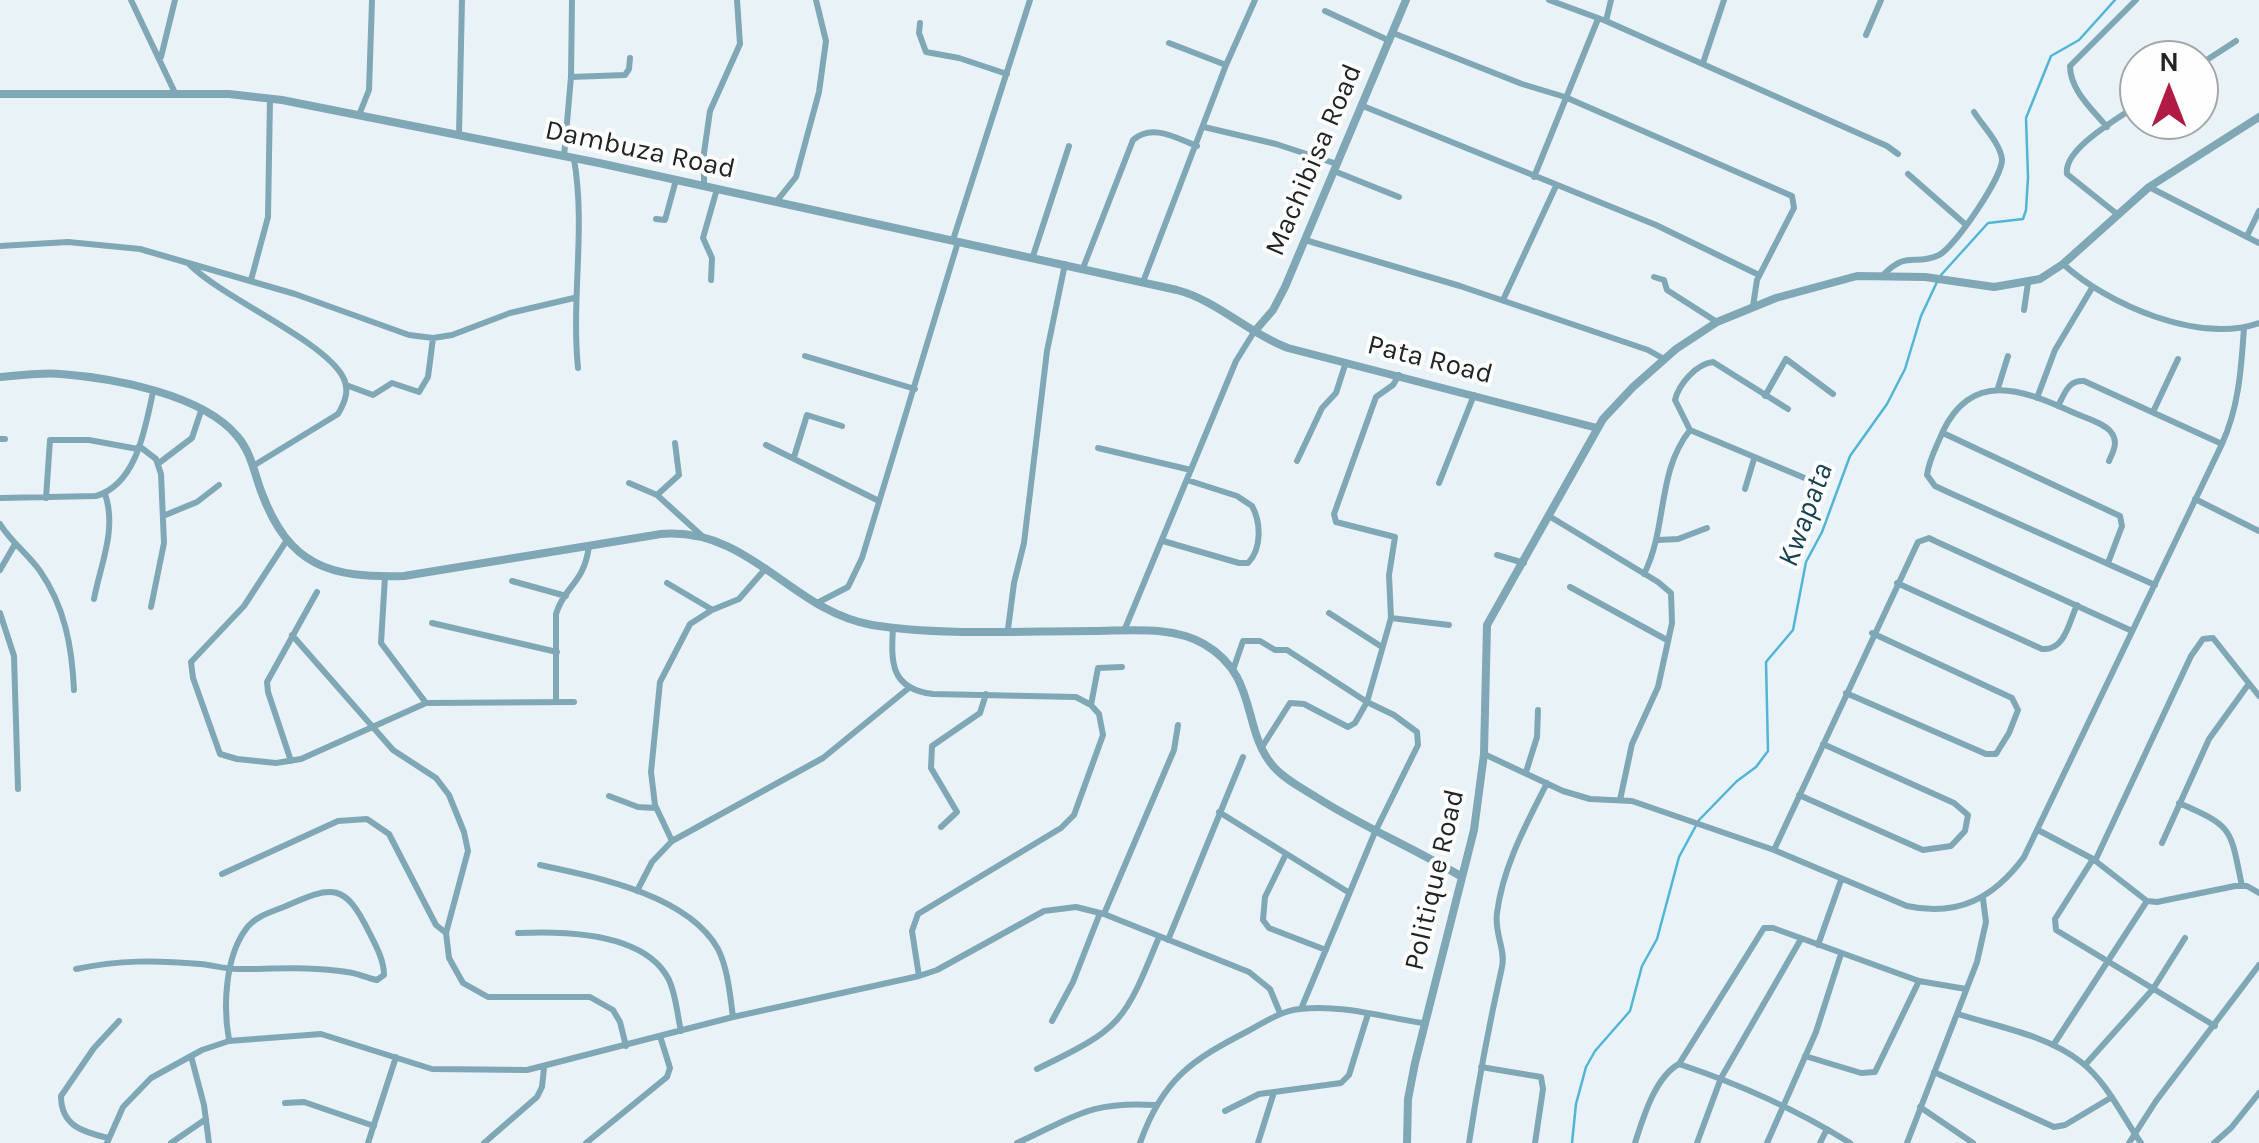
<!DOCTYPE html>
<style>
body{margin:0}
#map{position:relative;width:2259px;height:1143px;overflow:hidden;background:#e9f3f7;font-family:Karla,sans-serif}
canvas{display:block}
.north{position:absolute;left:2119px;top:40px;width:100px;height:100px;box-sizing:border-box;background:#fefefe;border:2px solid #a5a7a7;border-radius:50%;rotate:0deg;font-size:28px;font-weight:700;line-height:40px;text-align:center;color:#202425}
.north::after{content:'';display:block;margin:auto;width:35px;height:45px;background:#af1b44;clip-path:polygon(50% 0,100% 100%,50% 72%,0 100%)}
</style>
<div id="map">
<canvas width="2259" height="1143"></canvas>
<div class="north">N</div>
</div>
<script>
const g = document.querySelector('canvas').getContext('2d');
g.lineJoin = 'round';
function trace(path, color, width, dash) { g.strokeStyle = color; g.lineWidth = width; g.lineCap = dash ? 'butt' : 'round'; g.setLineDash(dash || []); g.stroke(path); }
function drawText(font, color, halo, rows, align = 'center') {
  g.font = font + ' Karla,sans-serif'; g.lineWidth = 8; g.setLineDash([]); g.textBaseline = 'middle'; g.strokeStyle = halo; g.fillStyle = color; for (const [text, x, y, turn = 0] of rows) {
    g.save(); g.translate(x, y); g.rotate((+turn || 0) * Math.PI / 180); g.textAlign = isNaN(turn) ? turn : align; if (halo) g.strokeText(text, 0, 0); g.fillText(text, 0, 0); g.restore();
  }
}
trace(new Path2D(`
 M1941,275L1988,223L2023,219L2026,210L2028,177L2026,118L2051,56L2079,40L2115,0
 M1572,1143L1576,1104L1586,1067L1595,1051L1630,1011L1642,966L1657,939L1679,857L1699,820L1737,781L1756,767L1768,751L1766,662L1793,630L1806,562L1822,532L1850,456L1887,404L1905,369L1921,316L1937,282`), '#51b5d5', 2.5);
trace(new Path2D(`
 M131,0L176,95
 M1549,0L1606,21L1887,146L1898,154
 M1325,11L1390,41
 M1606,21L1611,0
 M920,23L919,33L926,52L959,58L1007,74
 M1393,33L1522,84L1565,97L1792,196L1794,208L1757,280L1753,306
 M1866,35L1881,0
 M1169,43L1226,65
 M161,57L175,0
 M1703,63L1724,0
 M2199,65L2236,41
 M571,77L625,75L629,69L630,58
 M1363,106L1656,225L1759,275
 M359,115L369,90L372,0
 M1204,127L1276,144L1337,164
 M2107,127C2092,109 2070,90 2070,66L2136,0
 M459,135L462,0
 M564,156L571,77L572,0
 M574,159C586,228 571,298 578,368
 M1334,171L1399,197
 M1908,174L1965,224
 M1534,177L1598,19
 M704,186V153L710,111L740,44L737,0
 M2149,187L2259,243
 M776,202L796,177L819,92L826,41L816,0
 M2117,214L2067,174C2063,149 2119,118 2139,104
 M656,219L665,220L676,180
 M2247,236L2259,211
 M953,240L1030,0
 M1305,240L1460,286L1648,350L1664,359
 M0,246L68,242L140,249L295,294L409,335L433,338L452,335L510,313L574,298
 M1032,259L1069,146
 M2063,264C2108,305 2199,344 2259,323
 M190,265C226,300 323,340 343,377C350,390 345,402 338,414L253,466
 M1083,268L1133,140C1152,123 1176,138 1197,146
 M1883,275C1909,249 1914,267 1939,255C1955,247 2003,176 2002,159C2000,143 1982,125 1974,112
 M1654,277L1664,280L1667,290L1717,322
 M251,280L268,217L270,98
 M711,280L712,258L703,238L717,189
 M1143,282L1226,65L1255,0
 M1503,300L1556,186
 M2024,310L2028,283
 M805,356L915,389
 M346,385L373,395L392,383L419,392L428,377L433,338
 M1998,388L2008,356
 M1765,396L1786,359L1833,394
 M2037,398L2055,350L2092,288
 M2058,406C2065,393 2068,380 2084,381L2222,444
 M2153,412L2178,359
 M1690,430L1819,484
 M1943,433L2120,516L2122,526L2108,563
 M0,439H5
 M766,445L879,501
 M139,446L156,459L161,474L164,543L151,607
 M1098,448L1191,470
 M794,457L807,415L842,426
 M1297,461L1322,408L1336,393L1346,362
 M2109,461C2113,452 2119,442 2111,432C2103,422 2082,417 2070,411C2021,389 1972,371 1943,431C1937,446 1929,459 1927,475L1935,486L1950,493L2155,585
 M159,463L192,438L202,408
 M629,483L657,495L701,535
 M1439,483L1474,395
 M1745,489L1754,459
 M657,495L679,475L675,443
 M0,498L96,496C137,484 145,428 153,392
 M46,498L50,440H89L138,449
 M2195,499L2259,531
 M163,516L197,502L219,485
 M1549,516L1658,582L1671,593L1672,623L1658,687L1632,744L1620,800
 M0,524C11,542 28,554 40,571C65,607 72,647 74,690
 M287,540L244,606L191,662L193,678L220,754L237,759L276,763L301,759L426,703L574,702
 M1658,540L1678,539L1707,528
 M1163,541L1239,563H1248C1262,549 1261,522 1252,506L1237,496L1187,480
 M1497,555L1524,563
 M0,570L15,544
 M1644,574C1668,527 1656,473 1690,430L1675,400C1679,384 1696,364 1713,362L1788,409
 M385,577L381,643L426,703
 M512,581L566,596
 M667,583L711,609
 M1897,583L2042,649C2065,651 2069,622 2077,605
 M1570,587L1667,640
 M94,599C101,563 117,529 105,494
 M817,603L848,587L862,558L958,242
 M0,613L14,656L18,789
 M1329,613L1382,647
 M1391,618L1449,625
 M432,623L557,652
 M893,627C891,662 890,689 933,694L1076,697L1091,705L1099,714L1103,735L1074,815L1061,828L918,914L912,931L919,976
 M1008,629L1014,583L1024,543L1047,351L1065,264
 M1124,631L1236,361L1254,332
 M292,635L393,750L436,778L449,795L464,832L468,851L446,933L449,958L463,983L488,997H590L613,1010L620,1022L626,1046
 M1233,670L1243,641H1260L1275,650H1287L1367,702L1355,723L1348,727L1304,704L1290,703L1262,747
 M1846,693L1986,754H1996L2009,733L2018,710L2012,698L1872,633
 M556,702V614C565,585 584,584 589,546
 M1091,705L1098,668L1122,667
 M1484,754L1563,791L1590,799L1632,801L1774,850L1907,906C1958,917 1994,898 2024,857L2222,444C2239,406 2241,370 2244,328
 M291,761L268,692L267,682L317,592
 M1526,772L1537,737L1538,710
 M1799,795L1923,850L1951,846L1965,831L1968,815L1954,803L1823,744
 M609,796L638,807L656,808
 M2179,803C2234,827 2230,828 2242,886
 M1219,812L1348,892
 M941,827L957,812L931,768L932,746L980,713L986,694
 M2038,830L2093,859L2147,901L2157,902L2235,886H2247L2259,893
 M672,841L655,805L651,772L660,682L690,624L712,610L739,599L766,568
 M2162,843L2209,739L2248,685
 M1774,850L1918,542L1929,538L1935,541L2132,631
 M1286,854L1265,897L1263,920L1269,928L1326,950
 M2093,859L2055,919L2056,930L2215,1026
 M2095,861L2191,656L2203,639L2213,638L2259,696
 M540,865C596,877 688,895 718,949C728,969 730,995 733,1017
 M222,874L338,821L367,819L389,834L436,925L446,933
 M637,891L652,862L672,841L823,758L910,687
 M1104,914L1174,750L1178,725
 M518,933C562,931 643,932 668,978C676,993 677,1014 681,1031
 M1168,940L1243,757
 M1818,945L1841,880
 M76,969C119,960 156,960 200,964C212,965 226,969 238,969C274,969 311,966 347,972C357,973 367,978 377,980L384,975C384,960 376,946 369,932C345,883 333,885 286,906C272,912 255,916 246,929C225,957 223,1007 229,1040
 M1301,1009L1375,832L1418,745L1417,732L1394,715L1367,702L1391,618L1389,575L1395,537L1336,522L1334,514L1376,397L1393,385L1399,375
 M1958,1014C1998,1027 2047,1035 2081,1062C2107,1082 2122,1116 2141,1143
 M1052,1021L1073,982L1100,913
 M2054,1044L2147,901
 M191,1056L204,1105L209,1143
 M1805,1056L1861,1073L1875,1072L1919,981
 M2085,1065L2153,989L2185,938
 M1481,1067L1541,1077L1543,1089L1535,1143
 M1037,1069C1122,1028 1124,1023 1159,937
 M1934,1072L2054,1127L2065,1125L2112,1097
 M285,1103L304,1102L374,1126
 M1920,1107L1973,1143
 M1225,1111L1259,1094L1341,1083L1349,1075L1368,1014
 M108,1138C83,1132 61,1126 61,1096L94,1048L119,1021
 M107,1143L123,1107L151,1078L202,1050L229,1041L321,1034L432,1069L527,1070L733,1017L919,976L937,970L1044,911L1076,907L1104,914L1249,972L1270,989L1280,1013
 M171,1143L206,1119
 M368,1143L396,1057
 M484,1143L537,1097L542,1087L544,1068
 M586,1143L667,1077L670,1068L660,1036
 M1017,1143C1075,1117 1088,1101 1155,1105
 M1140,1143C1163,1078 1192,1060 1250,1030C1266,1021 1281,1011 1300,1009C1342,1004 1382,1017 1423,1023
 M1258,1143L1274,1092
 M1469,1143C1478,1084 1489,1025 1502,967C1506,949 1494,934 1497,913C1503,866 1526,825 1547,783
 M1635,1143C1643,1118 1655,1077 1679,1064
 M1697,1143L1721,1078L1801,939
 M1767,1143L1816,1032L1841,954
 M1820,1143L1827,1129
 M1850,1143C1796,1109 1739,1084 1679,1064L1764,928H1773L1919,981L1966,989
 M1907,1143L1977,962L1986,922L1983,899
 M2129,1143L2156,1101L2259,965
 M2214,1143L2231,1128L2259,1093`), '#80a7b5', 6);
trace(new Path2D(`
 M0,94H229L282,100L599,163L1177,290C1218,301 1248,333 1288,348L1597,428
 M1254,332L1273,310L1285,287L1406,0
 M0,377C20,376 40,372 61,374C113,378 202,394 237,436C251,452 254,472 261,491C289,567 330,578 404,576L661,534C751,527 791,611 872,625C939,636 1024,631 1092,631C1127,631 1172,625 1204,644C1259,676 1241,728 1273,766C1284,779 1302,788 1316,797C1363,827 1414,848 1462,877
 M1407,1143L1408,1099L1415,1063L1474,830L1484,754L1487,625L1603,419L1633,387L1676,349L1717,322L1776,298L1857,276L1925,277L1994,287L2040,279L2063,264L2149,187L2259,117`), '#80a7b5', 8);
drawText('28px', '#202425', '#fefefe', [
 ["Dambuza Road",640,150,12],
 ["Machibisa Road",1314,160,-67],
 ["Pata Road",1430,360,14],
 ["Politique Road",1435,880,-77]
]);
drawText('italic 30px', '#164250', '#fefefe', [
 ["Kwapata",1806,515,-70]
]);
</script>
